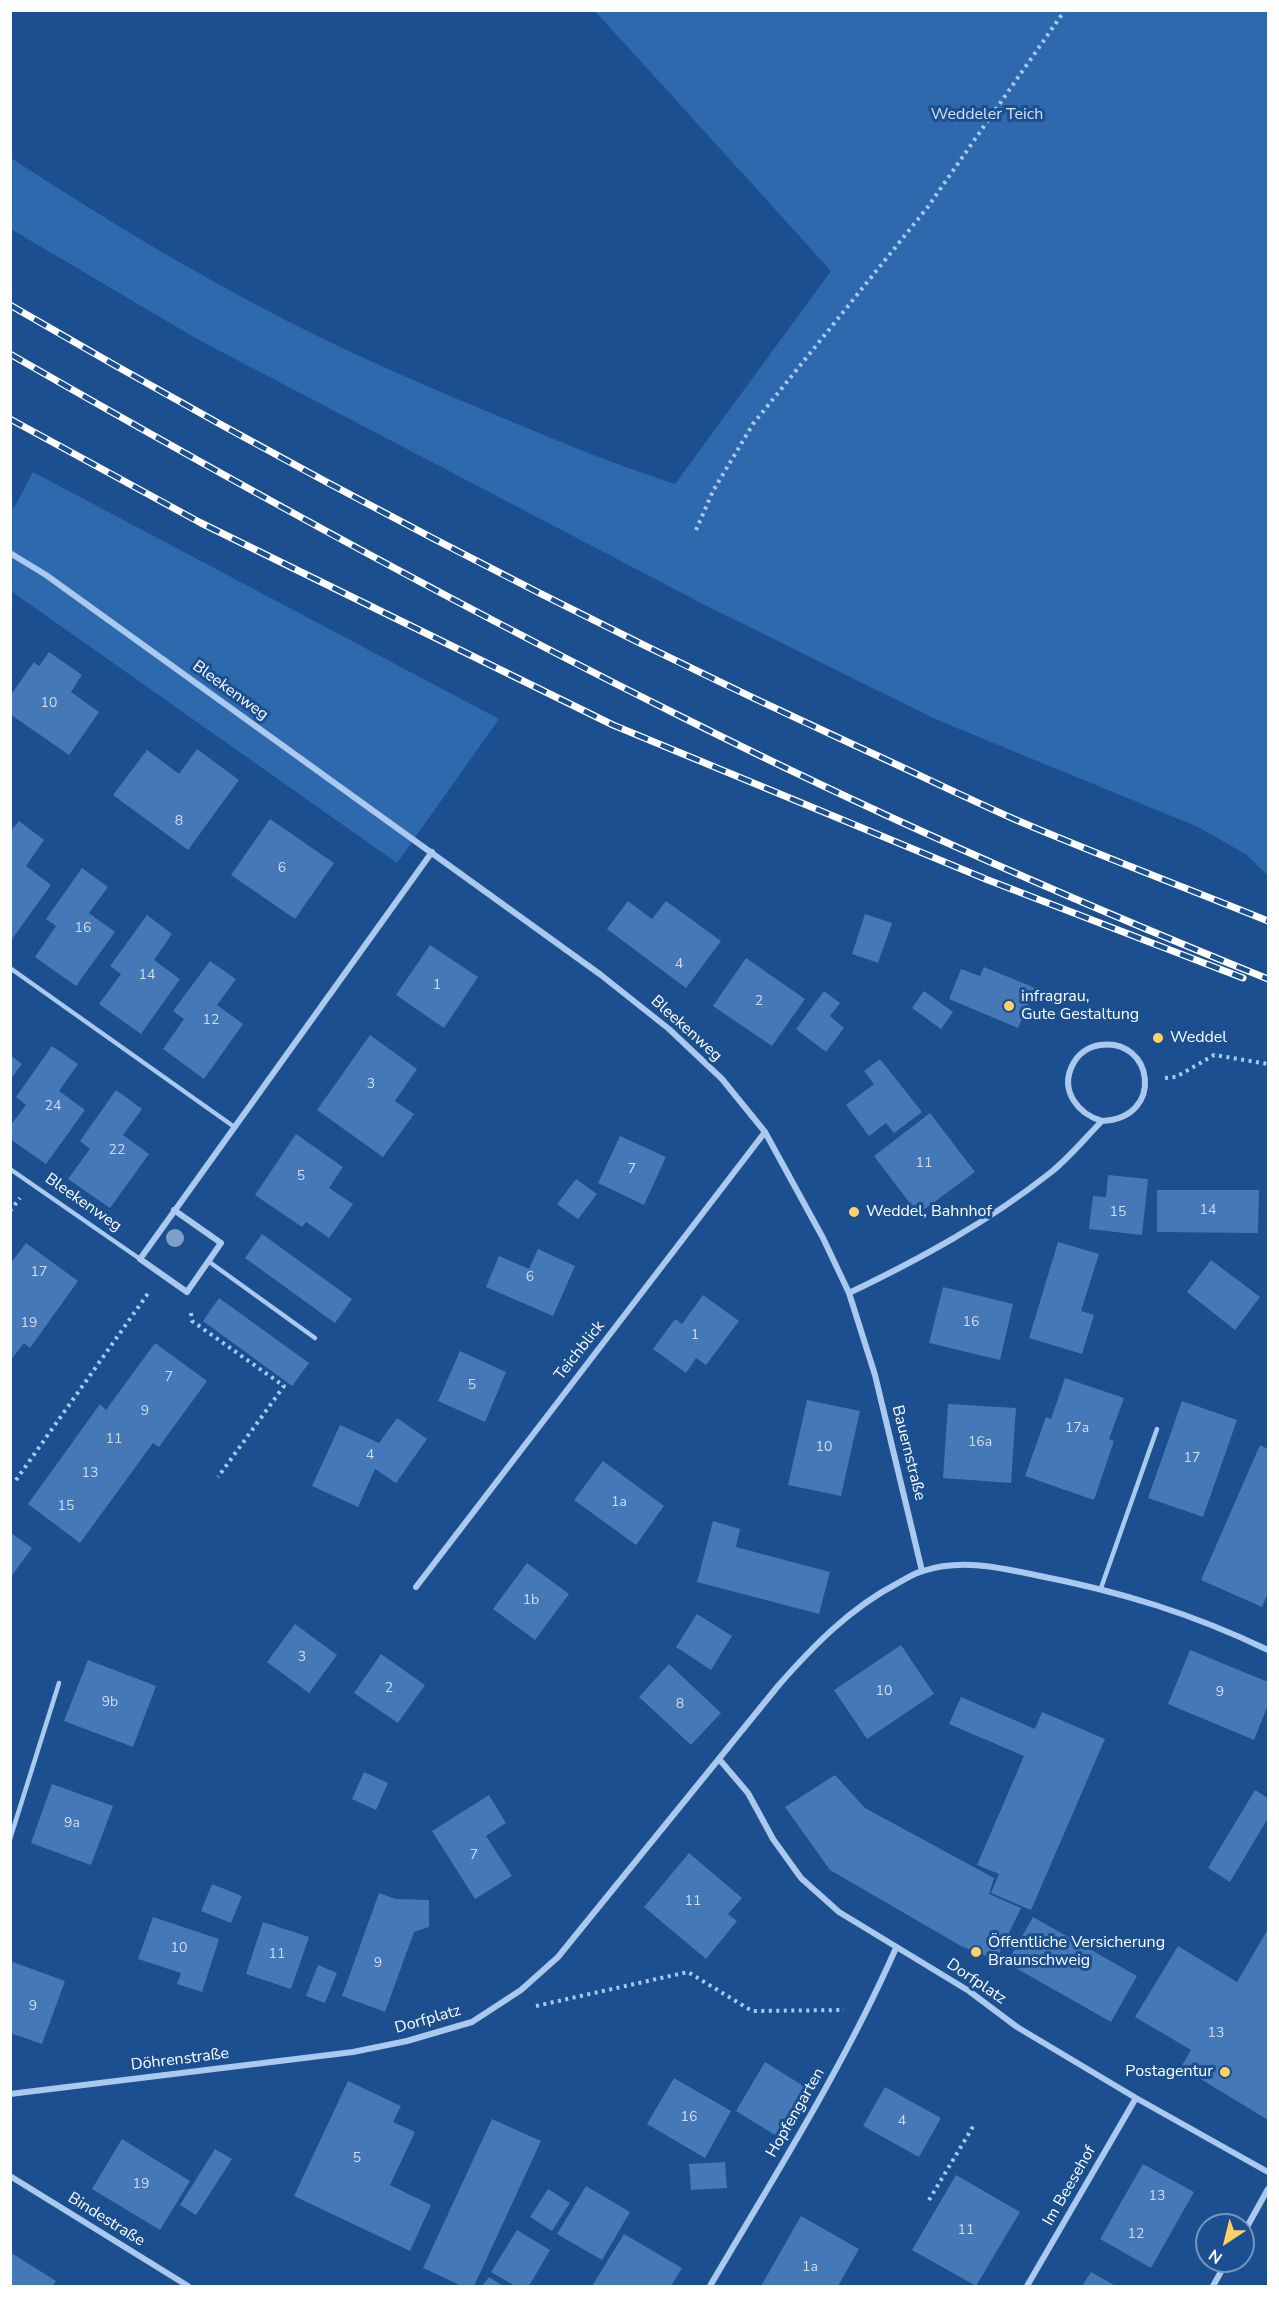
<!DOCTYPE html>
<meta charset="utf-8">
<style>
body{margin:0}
#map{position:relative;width:1279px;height:2297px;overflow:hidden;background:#1b4f8f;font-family:"Nunito Sans",sans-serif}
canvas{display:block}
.frame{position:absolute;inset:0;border:12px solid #fff;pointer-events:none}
.north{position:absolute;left:1195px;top:2213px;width:60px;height:60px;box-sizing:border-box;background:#1b4f8f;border:2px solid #7695bc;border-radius:50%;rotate:215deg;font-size:16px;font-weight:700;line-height:24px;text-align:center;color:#fff}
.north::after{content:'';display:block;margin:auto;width:21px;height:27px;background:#ffd166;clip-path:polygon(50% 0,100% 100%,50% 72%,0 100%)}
</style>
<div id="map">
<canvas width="1279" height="2297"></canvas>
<div class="frame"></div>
<div class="north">N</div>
</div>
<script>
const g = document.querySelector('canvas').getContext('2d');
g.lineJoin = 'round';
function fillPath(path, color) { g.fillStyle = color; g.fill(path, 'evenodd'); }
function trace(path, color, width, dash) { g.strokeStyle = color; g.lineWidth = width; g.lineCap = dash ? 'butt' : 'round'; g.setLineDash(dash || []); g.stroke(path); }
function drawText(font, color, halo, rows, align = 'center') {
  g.font = font + ' "Nunito Sans",sans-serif'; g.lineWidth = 6; g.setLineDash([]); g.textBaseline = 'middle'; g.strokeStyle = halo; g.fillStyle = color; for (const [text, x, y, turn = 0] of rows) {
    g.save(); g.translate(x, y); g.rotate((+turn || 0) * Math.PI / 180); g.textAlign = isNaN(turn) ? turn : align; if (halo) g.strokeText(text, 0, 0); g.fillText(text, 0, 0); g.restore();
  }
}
fillPath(new Path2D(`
 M595,11H1268V876L1247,855L1198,827L935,719L699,602L197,339L11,229V158C100,216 192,272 287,321C360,358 435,390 510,421C565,444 619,466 675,484L831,271Z
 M33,472L499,719L397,863L11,591L10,508H14Z`), '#2e69ad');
fillPath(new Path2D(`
 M49,652L82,675L71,692L99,712L69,755L10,714V696L34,662L39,666Z
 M197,749L239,780L188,850L113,795L147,750L179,774Z
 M270,819L334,863L295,919L231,875Z
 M19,821L44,840L26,866L51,885L12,939L10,938V832Z
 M82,868L108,887L89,913L115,932L76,986L35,957L56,926L46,919Z
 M628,901L652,919L666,901L721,941L686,988L607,929Z
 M865,914L892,923L878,963L852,954Z
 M147,915L172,934L154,960L180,979L141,1034L99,1004L121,974L110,966Z
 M430,945L478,977L444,1028L396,995Z
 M746,958L805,999L772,1046L713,1006Z
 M210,961L236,979L217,1005L243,1024L204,1079L163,1049L184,1019L173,1011Z
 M984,967L1035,988L1018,1028L949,999L961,969L980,976Z
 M824,991L840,1003L830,1016L844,1028L826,1052L796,1029Z
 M924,991L953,1012L941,1029L912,1008Z
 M370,1035L417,1069L395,1101L414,1114L383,1157L317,1110Z
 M52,1046L78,1064L59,1091L85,1110L46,1164L10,1139V1126L26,1105L16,1097Z
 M10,1055L22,1064L10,1080Z
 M880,1059L922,1112L894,1133L886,1123L869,1136L846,1105L874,1084L864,1071Z
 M116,1090L142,1109L123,1135L149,1154L110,1208L68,1179L90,1149L80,1141Z
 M930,1113L975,1172L918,1214L874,1156Z
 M296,1134L343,1167L329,1188L353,1204L329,1238L306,1222L302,1227L255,1195Z
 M620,1136L666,1157L644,1205L598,1183Z
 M1108,1175L1148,1179L1142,1235L1089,1229L1093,1196L1106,1197Z
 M576,1179L597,1194L578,1219L557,1204Z
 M1157,1190H1259L1258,1233L1157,1232Z
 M262,1234L352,1299L335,1323L245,1258Z
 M1058,1242L1099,1254L1081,1311L1094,1315L1082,1354L1029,1338Z
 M26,1243L78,1281L30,1348L24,1343L10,1361V1264Z
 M538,1249L575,1266L553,1316L486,1287L499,1256L529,1269Z
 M1211,1260L1260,1297L1235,1330L1187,1292Z
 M943,1287L1013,1304L1000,1360L929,1343Z
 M703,1295L739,1321L706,1365L696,1358L686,1373L653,1349L675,1319L682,1324Z
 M219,1298L309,1363L292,1386L203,1321Z
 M155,1343L207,1381L159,1447L153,1443L80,1543L28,1504L100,1404L106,1410Z
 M460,1351L506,1372L485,1422L438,1401Z
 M1065,1378L1124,1398L1109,1439L1114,1441L1094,1500L1025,1476L1046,1417L1051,1419Z
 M807,1400L860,1411L841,1496L788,1485Z
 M1182,1401L1237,1420L1203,1517L1148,1498Z
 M948,1404L1016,1408L1011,1483L943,1478Z
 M397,1418L427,1439L396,1483L375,1469L358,1507L312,1486L340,1425L379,1443Z
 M1260,1445L1268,1449V1593L1262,1607L1201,1580Z
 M603,1461L664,1506L636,1545L574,1500Z
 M713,1521L740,1529L736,1547L830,1572L819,1614L697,1582Z
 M10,1532L32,1548L10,1578Z
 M527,1563L569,1594L535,1640L493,1609Z
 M697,1614L732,1636L711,1670L676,1647Z
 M295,1624L337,1655L309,1693L267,1662Z
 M901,1645L934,1694L867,1739L834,1690Z
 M1190,1650L1268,1682V1705L1254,1740L1168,1704Z
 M381,1654L425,1685L398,1723L354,1693Z
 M88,1660L156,1686L133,1747L64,1721Z
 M669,1664L721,1713L691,1745L639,1697Z
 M961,1697L1035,1729L1042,1712L1105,1739L1031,1910L991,1893L999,1874L977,1865L1024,1756L949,1724Z
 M364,1772L388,1783L376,1810L352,1799Z
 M835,1775L865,1808L994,1878L989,1894L1021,1908L996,1960L961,1946L830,1870L785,1807Z
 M52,1784L113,1806L91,1865L31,1843Z
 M1255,1790L1268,1798V1818L1230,1882L1208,1868Z
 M489,1795L506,1823L486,1836L512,1876L475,1899L432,1831Z
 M689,1853L742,1898L728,1914L737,1921L706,1959L644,1907Z
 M212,1884L242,1896L231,1923L201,1911Z
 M379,1893L396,1899L429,1900V1927L414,1932L385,2012L342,1996Z
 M153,1917L219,1939L202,1992L177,1984L181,1973L138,1959Z
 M1033,1917L1137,1976L1111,2022L1007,1963Z
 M263,1922L309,1937L291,1989L246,1974Z
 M1268,1929V2120L1181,2067L1191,2050L1135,2017L1178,1946L1237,1982Z
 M10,1961L65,1981L42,2044L10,2033Z
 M318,1965L337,1973L325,2003L306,1996Z
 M765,2062L805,2087L775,2135L736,2111Z
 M674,2078L731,2111L705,2158L647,2124Z
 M348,2081L401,2106L393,2122L415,2132L390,2185L431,2205L410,2251L294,2196Z
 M885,2087L941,2118L919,2157L863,2126Z
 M492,2119L541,2141L474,2286H462L423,2268Z
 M122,2139L190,2181L160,2230L92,2189Z
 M215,2149L232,2159L196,2215L180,2205Z
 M725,2162L727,2188L691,2190L689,2164Z
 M1143,2164L1194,2192L1151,2268L1100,2239Z
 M956,2175L1020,2212L976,2286L912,2250Z
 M586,2186L630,2212L602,2260L557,2234Z
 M548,2189L570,2203L552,2231L530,2217Z
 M801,2216L859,2249L838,2286H761Z
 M517,2230L550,2250L529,2286H515L491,2272Z
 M624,2234L682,2268L671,2286H592Z
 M13,2254L56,2281L53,2286H10V2258Z
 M1091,2272L1116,2286H1082Z
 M489,2277L503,2286H482Z`), '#4478b7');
trace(new Path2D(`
 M696,530L713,491L753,424L927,208L1065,10
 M1165,1078L1176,1077L1214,1055L1268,1064
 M10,1211L20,1198
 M191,1313L192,1321L284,1386L218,1477
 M16,1480L149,1292
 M536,2006L688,1972L752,2011L844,2010
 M929,2200L974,2125`), '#a9c9ee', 4, [3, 4.5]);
trace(new Path2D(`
 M10,968L233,1126
 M10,1169L140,1259
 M208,1261L315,1338
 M1101,1588L1157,1429
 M10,1839L59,1683`), '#a9c9ee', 4.5);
trace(new Path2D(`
 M10,553L46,575L601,975L669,1029L722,1079L765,1132L823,1238L849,1293L875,1375L922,1571
 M174,1210L221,1243L187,1292L140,1259L432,852
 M849,1293C920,1259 988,1222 1050,1173C1069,1158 1085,1138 1102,1121C1166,1118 1153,1037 1100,1045C1087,1047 1077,1055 1072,1066C1060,1091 1078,1114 1102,1121
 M416,1587L765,1132
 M719,1759L748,1793L773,1839L801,1878L839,1912L969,1991L1017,2027L1136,2098L1268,2172
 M10,2094L353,2052L407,2041L472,2022L521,1990L558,1957L778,1686C813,1646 850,1608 898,1583C906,1579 914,1573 923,1571C962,1558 1001,1568 1040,1576C1122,1592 1193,1614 1268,1650
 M10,2176L188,2286
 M1243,2234L1268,2189
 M710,2286C775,2175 844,2066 896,1948
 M1027,2286L1136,2098
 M1213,2286L1227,2261`), '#a9c9ee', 6);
const rail = new Path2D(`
 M10,305C285,465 565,612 854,745C907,769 960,795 1014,819C1098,855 1184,887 1268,921
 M10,354C233,482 458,606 688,720C877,815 1072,900 1268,979
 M10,419L201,523L613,725L988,880L1243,978`);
trace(rail, '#fff', 7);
trace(rail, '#1b4f8f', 4.5, [14]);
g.fillStyle = '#7ea0ca';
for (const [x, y] of [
 [175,1238]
]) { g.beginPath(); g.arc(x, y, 9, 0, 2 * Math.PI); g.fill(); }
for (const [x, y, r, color] of [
 [1009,1006,6,"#ffd166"],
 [1158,1038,6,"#ffd166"],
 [854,1212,6,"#ffd166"],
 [976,1952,6,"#ffd166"],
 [1225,2072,6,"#ffd166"]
]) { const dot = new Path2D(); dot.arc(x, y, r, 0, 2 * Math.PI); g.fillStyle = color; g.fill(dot); trace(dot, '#1b4f8f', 2); }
drawText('14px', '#d0dded', null, [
 ["10",49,704],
 ["8",179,822],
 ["6",282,869],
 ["16",83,929],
 ["4",679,965],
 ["14",147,976],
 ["1",437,986],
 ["2",759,1002],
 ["12",211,1021],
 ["3",371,1085],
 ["24",53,1107],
 ["22",117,1151],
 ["11",924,1164],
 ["7",632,1170],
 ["5",301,1177],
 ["14",1208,1211],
 ["15",1118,1213],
 ["17",39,1273],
 ["6",530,1278],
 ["16",971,1323],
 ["19",29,1324],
 ["1",695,1336],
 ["7",169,1378],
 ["5",472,1386],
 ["9",145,1412],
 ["17a",1077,1429],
 ["11",114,1440],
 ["16a",980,1443],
 ["10",824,1448],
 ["4",370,1456],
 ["17",1192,1459],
 ["13",90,1474],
 ["1a",619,1503],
 ["15",66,1507],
 ["1b",531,1601],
 ["3",302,1658],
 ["2",389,1689],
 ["10",884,1692],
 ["9",1220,1693],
 ["9b",110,1703],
 ["8",680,1705],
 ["9a",72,1824],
 ["7",474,1856],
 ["11",693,1902],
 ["10",179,1949],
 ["11",277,1955],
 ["9",378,1964],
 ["9",33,2007],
 ["13",1216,2034],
 ["16",689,2118],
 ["4",902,2122],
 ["5",357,2159],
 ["19",141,2185],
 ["13",1157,2197],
 ["11",966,2231],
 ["12",1136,2235],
 ["1a",810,2268]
]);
drawText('16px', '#cfe3fa', '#1b4f8f', [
 ["Weddeler Teich",987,115]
]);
drawText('16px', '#fff', '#1b4f8f', [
 ["Bleekenweg",230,691,36],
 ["Bleekenweg",686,1029,42],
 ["Bleekenweg",83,1203,35],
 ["Teichblick",580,1351,-52],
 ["Bauernstraße",908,1453,76],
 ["Dorfplatz",976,1982,34],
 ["Dorfplatz",428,2020,-16],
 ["Döhrenstraße",180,2060,-7],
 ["Hopfengarten",796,2113,-60],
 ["Im Beesehof",1070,2186,-60],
 ["Bindestraße",106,2220,32]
]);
drawText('16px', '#fff', '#1b4f8f', [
 ["infragrau,",1021,997],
 ["Gute Gestaltung",1021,1015],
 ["Weddel",1170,1038],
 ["Weddel, Bahnhof",866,1212],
 ["Öffentliche Versicherung",988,1943],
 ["Braunschweig",988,1961],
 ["Postagentur",1213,2072,"right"]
], 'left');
</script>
